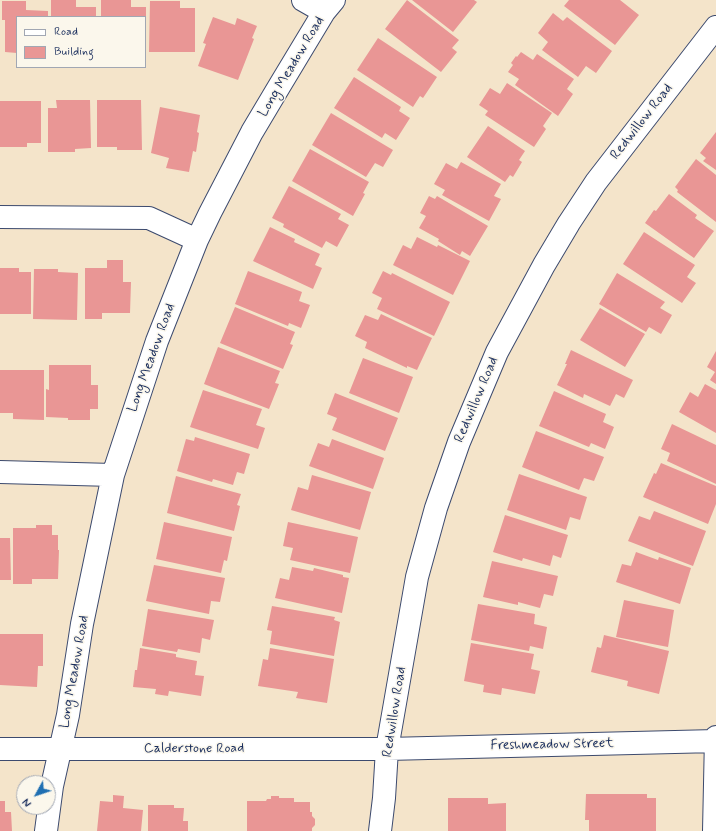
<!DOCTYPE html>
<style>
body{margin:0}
#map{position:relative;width:716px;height:831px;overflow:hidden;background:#f4e4ca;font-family:Mynerve,sans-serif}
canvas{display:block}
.legend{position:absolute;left:16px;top:16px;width:130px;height:52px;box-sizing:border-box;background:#fbf7ec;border:1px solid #a1a7b3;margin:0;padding:5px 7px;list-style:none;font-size:12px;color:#1b2f5e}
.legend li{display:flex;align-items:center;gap:8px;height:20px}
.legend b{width:20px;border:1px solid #a1a7b3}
.north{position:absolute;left:16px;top:775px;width:40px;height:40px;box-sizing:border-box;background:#fbf7ec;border:1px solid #a1a7b3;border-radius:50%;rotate:230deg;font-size:11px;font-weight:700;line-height:16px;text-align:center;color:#1b2f5e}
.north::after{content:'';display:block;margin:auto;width:14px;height:18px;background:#1f6fb2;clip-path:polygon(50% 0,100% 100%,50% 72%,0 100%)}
</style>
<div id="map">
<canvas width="716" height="831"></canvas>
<ul class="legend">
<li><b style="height:5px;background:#fff"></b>Road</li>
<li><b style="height:11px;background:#e99695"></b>Building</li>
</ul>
<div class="north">N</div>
</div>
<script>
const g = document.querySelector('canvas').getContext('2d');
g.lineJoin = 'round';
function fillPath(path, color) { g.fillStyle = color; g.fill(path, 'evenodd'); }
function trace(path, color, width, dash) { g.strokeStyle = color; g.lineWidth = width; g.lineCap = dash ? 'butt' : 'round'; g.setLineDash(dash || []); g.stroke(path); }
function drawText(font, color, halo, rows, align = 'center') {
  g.font = font + ' Mynerve,sans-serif'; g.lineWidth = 3; g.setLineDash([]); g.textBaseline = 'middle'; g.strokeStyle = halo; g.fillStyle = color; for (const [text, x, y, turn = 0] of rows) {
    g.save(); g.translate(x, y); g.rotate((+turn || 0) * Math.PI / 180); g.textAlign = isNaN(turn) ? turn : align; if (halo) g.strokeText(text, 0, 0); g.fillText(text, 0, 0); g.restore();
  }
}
fillPath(new Path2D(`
 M51,0H76V7H96V17H51Z
 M101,0H131V7H146V17H101Z
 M407,0L459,40L452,48L457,52L441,72L385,29Z
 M412,0H474L477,2L453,32Z
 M569,0H620L639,15L615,45L564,6Z
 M2,1H26V10L48,11V17H17V53L5,52V20H2Z
 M150,1H180V8H195V52H149Z
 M553,13L563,21L567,17L612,51L596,73L586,66L578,77L542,50L548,42L538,33Z
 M213,17L235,25L237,18L257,26L252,38L254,39L238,80L198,66L206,44L203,43Z
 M378,38L437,77L423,98L420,96L413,107L357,70Z
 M521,52L533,60L537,54L574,79L567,89L573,94L558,116L515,85L519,79L508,72L513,65L511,63L516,56L517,57Z
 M354,77L401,107L399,111L410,118L396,140L385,133L382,138L334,108Z
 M507,83L552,113L543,126L546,129L534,147L485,115L488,111L479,105L490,88L500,94Z
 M56,100H90L91,148L75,149V152H48V108H57Z
 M97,100H141L142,150H117V147H97Z
 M0,101H41V143H27V147H0Z
 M160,107L200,115L197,132L199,133L196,152L193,151L189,172L166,168L169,158L151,153Z
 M331,113L393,150L383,167L375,163L366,177L312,145Z
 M488,126L525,151L519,160L522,162L513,177L510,175L505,182L467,157Z
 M716,132V170L703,161L706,158L700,153Z
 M310,149L369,182L363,193L365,194L353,216L292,181Z
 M696,159L716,175V222L677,192L678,190L675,187Z
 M461,162L501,184L494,196L501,199L489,221L442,195L445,190L434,184L446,163L457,169Z
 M289,186L341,214L338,219L349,225L337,247L326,241L322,248L283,227L284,224L272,218Z
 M669,194L697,215L695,218L714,231L694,258L645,223L654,210L656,211Z
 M429,196L435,199L437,196L488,226L470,256L462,251L460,255L438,241L439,239L419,228L426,216L420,213Z
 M270,227L295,239L294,242L320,254L315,265L322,268L313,289L253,261Z
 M644,232L695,265L687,277L696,283L682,303L623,264Z
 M417,237L437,247L438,245L470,261L453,295L393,265L403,245L411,249Z
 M107,260H123V282H131L130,313H102V319H85V268H107Z
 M0,268H19V272H31V314H0Z
 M34,269H58V272L78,273L77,320L33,319Z
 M248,271L302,292L299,301L310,305L301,328L289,323L288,326L235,304Z
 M383,271L391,275L392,273L450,302L434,336L377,309L382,298L372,293Z
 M617,273L665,302L660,308L672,315L661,334L649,327L646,332L599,304Z
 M235,307L295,332L290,344L293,345L283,369L220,343Z
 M600,308L645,334L625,367L580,340Z
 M381,314L432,338L417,370L407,366V368L365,348L367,342L355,336L365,315L378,320Z
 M218,347L280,371L275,383L279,384L269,409L204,384Z
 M571,350L633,380L624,398L616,394L610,406L584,394L583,398L557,385L567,364H565Z
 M716,351V384L710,380L715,372L707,367Z
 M363,358L413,377L399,413L349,393Z
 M49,365H91V385H98V409H90V420H68V418L46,417V389L49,390Z
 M0,370H44V420L13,419V413H0Z
 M705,384L716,390V433L679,412L690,392L698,397Z
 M203,390L262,409L256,425L265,428L258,449L190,427Z
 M554,391L606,414L603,422L614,427L605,449L591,443L589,447L539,426Z
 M335,393L398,418L385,451L332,430L337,418L327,414Z
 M672,424L716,445V484L667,461L670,453L661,449Z
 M536,431L604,457L594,481L584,478L579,490L522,467Z
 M195,437L250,454L244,474L237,472L233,485L213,479L212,482L177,471L186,439L194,441Z
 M332,439L384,458L373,489L309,466L318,443L329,447Z
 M661,463L716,486V504L708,524L643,497L654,473L656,474Z
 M519,474L587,497L580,520L570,517L566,530L507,510Z
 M312,475L371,492L360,530L291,510L298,487L308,490Z
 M176,476L241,494L237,505L240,506L234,531L167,513Z
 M654,511L706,531L693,566L628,541L639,516L650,520Z
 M505,515L568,535L561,558L553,555L550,566L523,558L522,561L493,552Z
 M164,522L232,537L227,561L224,560L221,573L156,559Z
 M288,522L358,537L350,573L290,560L293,548L283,546Z
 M36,525H52V535H58V550H59L58,579H32V584H13V528H36Z
 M0,538H10L11,580H0Z
 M636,552L658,560L659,557L691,568L680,604L616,582L622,564L631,566Z
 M492,561L558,576L553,596L544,594L540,608L518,602V605L483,597Z
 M154,565L225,578L220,602L211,601L209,614L146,601Z
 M292,567L313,571L314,568L343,575V577L349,578L342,613L275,598L280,578L289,580Z
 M624,600L674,610L668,647L616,637Z
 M478,604L535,614L534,624L547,627L543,649L530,646L529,651L471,640Z
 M272,606L335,617L334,620L340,622L334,656L270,644L272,631L267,630Z
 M148,609L214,620L210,640L202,638L200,653L178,649L177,652L142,646Z
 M0,634H43V666H38L37,687L0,685Z
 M604,635L669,651L659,694L627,686L628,681L591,672L597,647L601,648Z
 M471,643L534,654L531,669L540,671L535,694L502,688L501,695L483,692L484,685L464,681Z
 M140,648L176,654V657L197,661L195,675L204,676L201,696L169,691L168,696L155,694L156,689L133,687L135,670H137Z
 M270,648L334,659L327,703L296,698L298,692L258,686L263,659L268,660Z
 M586,794H647V798H656V831H589V820H585Z
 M113,795L124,796L123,808L143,810L141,831H97L100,801L113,802Z
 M271,796H279V798H294V802H310V812H312V816L315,819V825L312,828V831H247V801H266L267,799H271Z
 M448,798H488V804L506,803V831H448Z
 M0,801H5V812H11L12,831H0Z
 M148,805H174V808H184L183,821H188V831H148Z`), '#e99695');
const minor = new Path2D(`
 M303,0L324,12
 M0,217L149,218L197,240
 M0,472L113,475
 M0,749H387L716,741
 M46,831L52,786L68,715L82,624L113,475L157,341L197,240L210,213L252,132L280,85L324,12L334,0
 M380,831L384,798L387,749L417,577L436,508L459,442L497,352L544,265L569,223L596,182L716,27
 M714,831L716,737`);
trace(minor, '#3c4a6e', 24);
trace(minor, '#fff', 22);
drawText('14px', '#1b2f5e', '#fbf7ec', [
 ["Long Meadow Road",292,67,-59],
 ["Redwillow Road",642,122,-52],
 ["Long Meadow Road",152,358,-70],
 ["Redwillow Road",477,400,-67],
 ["Long Meadow Road",75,672,-80],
 ["Redwillow Road",395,712,-81],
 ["Freshmeadow Street",552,745,-1],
 ["Calderstone Road",194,749]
]);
</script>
